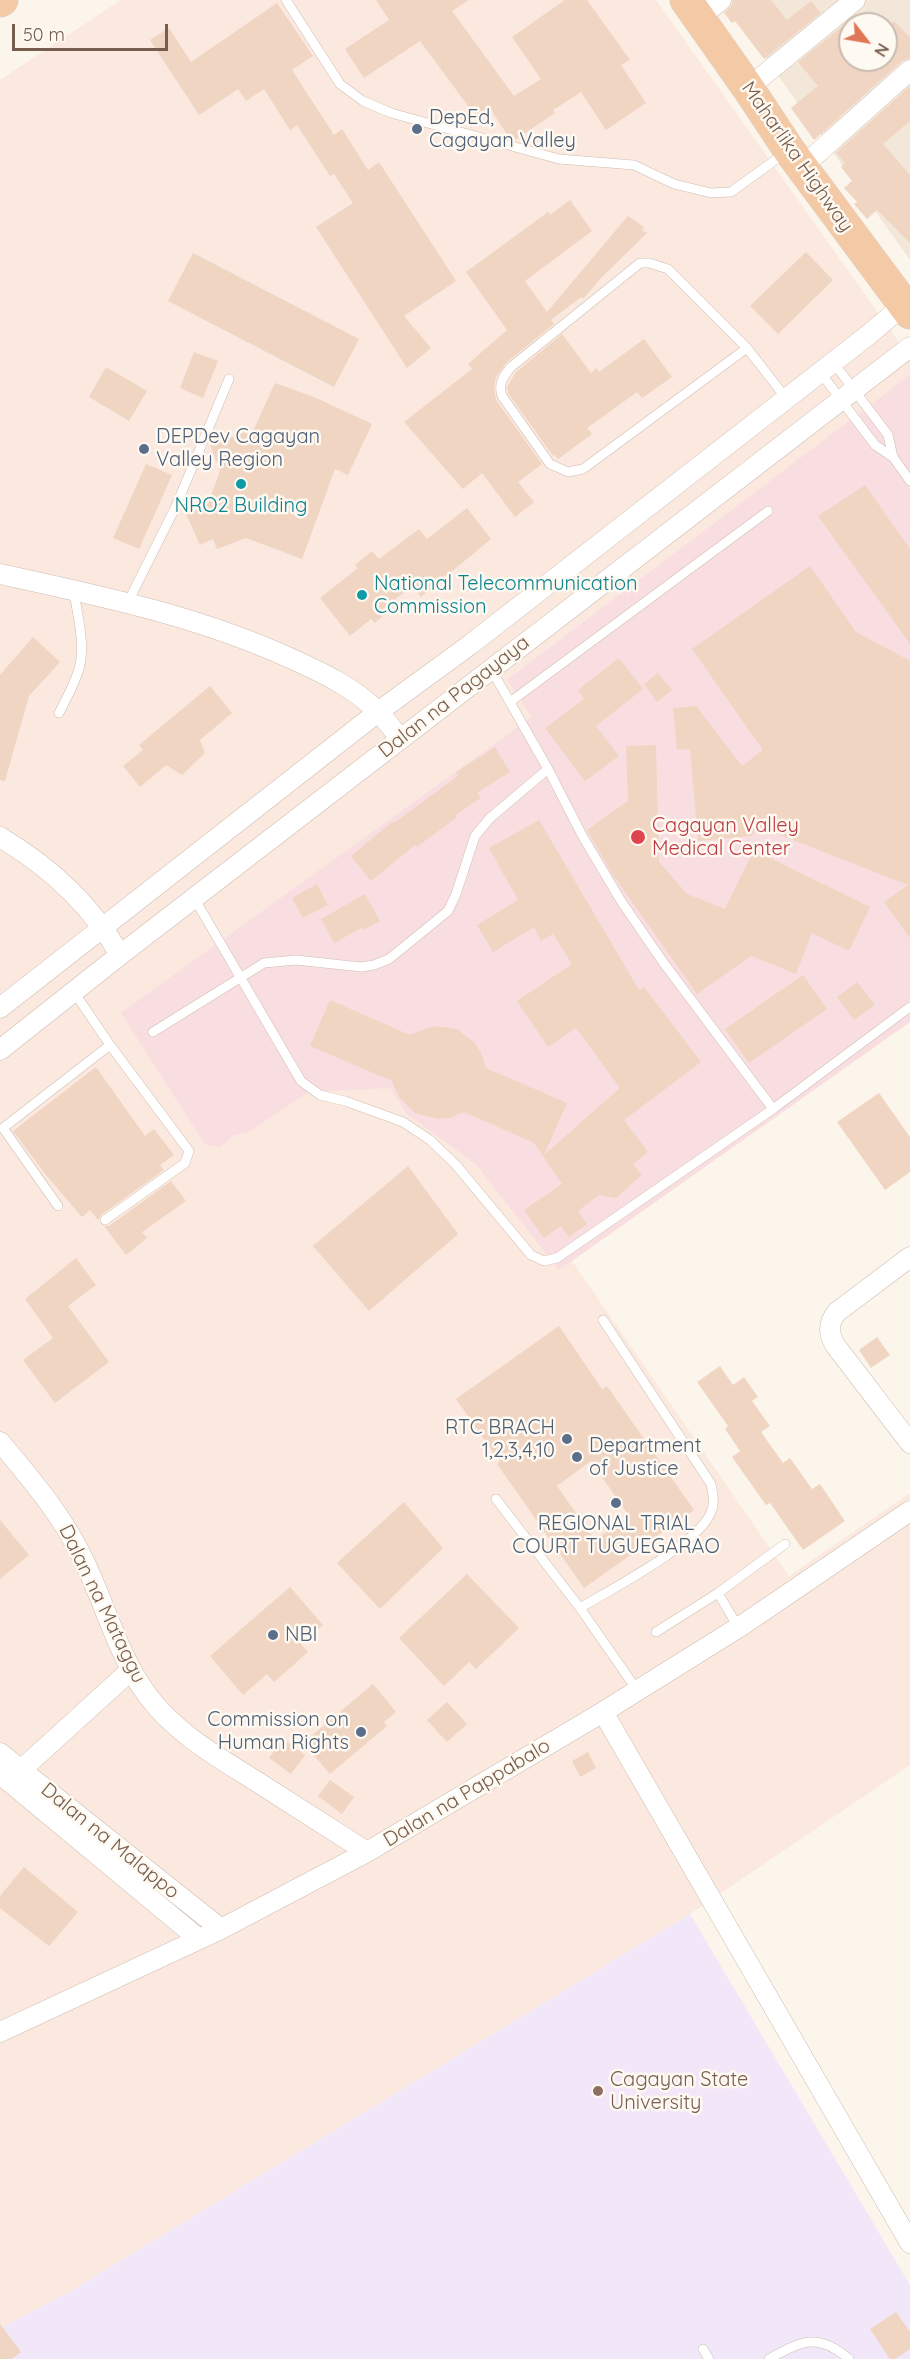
<!DOCTYPE html>
<style>
body{margin:0}
#map{position:relative;width:910px;height:2359px;overflow:hidden;background:#fcf5eb;font-family:Quicksand,sans-serif}
canvas{display:block}
.north{position:absolute;left:838px;top:12px;width:60px;height:60px;box-sizing:border-box;background:#fef9f1;border:2px solid #c8bbb0;border-radius:50%;rotate:121deg;font-size:16px;font-weight:700;line-height:24px;text-align:center;color:#765d4e}
.north::after{content:'';display:block;margin:auto;width:21px;height:27px;background:#df7657;clip-path:polygon(50% 0,100% 100%,50% 72%,0 100%)}
.scale{position:absolute;left:12px;top:24px;width:156px;height:27px;box-sizing:border-box;border:3px solid #765d4e;border-top:0;padding-left:8px;font-size:18px;line-height:21px;white-space:nowrap;color:#765d4e;-webkit-text-stroke:4px #fef9f1;paint-order:stroke}
</style>
<div id="map">
<canvas width="910" height="2359"></canvas>
<div class="north">N</div>
<div class="scale">50 m</div>
</div>
<script>
const g = document.querySelector('canvas').getContext('2d');
g.lineJoin = 'round';
function fillPath(path, color) { g.fillStyle = color; g.fill(path, 'evenodd'); }
function trace(path, color, width, dash) { g.strokeStyle = color; g.lineWidth = width; g.lineCap = dash ? 'butt' : 'round'; g.setLineDash(dash || []); g.stroke(path); }
function drawText(font, color, halo, rows, align = 'center') {
  g.font = font + ' Quicksand,sans-serif'; g.lineWidth = 5; g.setLineDash([]); g.textBaseline = 'middle'; g.strokeStyle = halo; g.fillStyle = color; for (const [text, x, y, turn = 0] of rows) {
    g.save(); g.translate(x, y); g.rotate((+turn || 0) * Math.PI / 180); g.textAlign = isNaN(turn) ? turn : align; if (halo) g.strokeText(text, 0, 0); g.fillText(text, 0, 0); g.restore();
  }
}
fillPath(new Path2D(`
 M724,0H910V260ZM850,24H886V60H850Z`), '#f3e7d9');
fillPath(new Path2D(`
 M121,0H656L910,358V1022L572,1261L789,1576L910,1493V1765L690,1914L69,2292L0,2328V80Z`), '#fbe8df');
fillPath(new Path2D(`
 M690,1914L910,2285V2359H0V2328L69,2292Z`), '#f2e7f8');
fillPath(new Path2D(`
 M910,375V1022L559,1270L476,1164L408,1115L390,1088L309,1092L247,1133L234,1135L220,1147L205,1144L121,1013L532,717L507,680Z`), '#f9dee1');
fillPath(new Path2D(`
 M376,0H469L452,11L514,96L541,79L512,37L565,0H587L630,60L621,65L646,103L606,130L581,92L553,110L555,113L515,140L510,139L490,108L477,118L420,41L364,78L345,49L389,20Z
 M733,0H771L787,20L811,1L821,13L764,59L735,21L732,23L724,13L732,5Z
 M277,3L313,56L292,70L334,135L342,129L368,170L379,162L456,281L404,316L431,348L407,368L316,227L353,203L334,174L330,176L297,125L290,130L264,89L246,101L238,89L199,115L150,40L169,28L191,62Z
 M850,20V60H886V29L894,21L910,37V58L902,61L814,140L791,108L818,86L798,62Z
 M910,86V121L883,144L910,175V243L877,210L867,219L854,204L857,202L844,188L852,181L841,167L845,163L836,153Z
 M570,200L592,231L525,281L547,312L628,216L644,227L642,230L647,233L603,276L583,299L581,297L551,320L554,324L507,362L496,377L494,388L496,400L542,464L518,482L534,502L515,517L482,473L463,489L404,422L472,369L468,364L507,330L466,272L548,212L550,215Z
 M806,252L833,280L778,334L750,306Z
 M193,253L359,339L334,387L168,301Z
 M562,334L591,373L597,368L599,372L644,339L672,377L642,398L637,392L587,428L592,434L558,459L555,455L553,456L508,393L507,387L516,372Z
 M194,352L218,361L203,398L180,388Z
 M106,367L147,391L129,421L89,397Z
 M275,383L314,397L372,424L348,475L335,469L302,559L246,538L217,549L213,539L200,545L186,514L208,504L220,471L210,445L254,429Z
 M146,464L172,475L139,549L113,538Z
 M865,485L910,549V644L818,516Z
 M467,508L491,539L421,597L412,586L383,609L386,613L375,623L371,619L350,636L320,598L358,568L355,565L372,551L379,559L419,529L427,539Z
 M810,566L856,632L910,661V938L884,902L908,885L757,826L752,836L698,841L690,749L677,750L673,708L696,706L742,766L763,750L692,649Z
 M33,637L60,662L29,696L5,781L0,780V675Z
 M619,658L643,689L596,726L619,756L585,781L545,728L584,699L578,690Z
 M658,673L672,690L657,702L644,684Z
 M210,686L232,713L200,740L205,753L182,775L166,765L140,787L123,766L143,750L139,745Z
 M656,745L659,862L687,894L725,909L754,850L870,907L849,951L812,933L796,974L751,956L697,994L611,872L587,830L628,801L626,746Z
 M495,747L510,772L477,793L481,798L455,815L457,817L417,847L415,845L371,881L351,856L392,822L394,823L458,776L456,772Z
 M539,820L639,990L644,987L701,1062L624,1120L648,1152L633,1164L642,1175L616,1198L599,1195L578,1211L587,1224L569,1237L561,1226L544,1238L524,1210L562,1184L534,1143L464,1112L449,1118L438,1119L415,1113L399,1097L392,1081L310,1046L330,1000L410,1035L434,1026L457,1029L475,1043L481,1053L486,1068L567,1103L544,1155L620,1088L576,1028L548,1047L517,1001L572,964L553,934L541,941L534,927L493,952L477,925L518,900L489,848Z
 M317,884L328,905L303,918L292,898Z
 M365,894L380,921L364,930L363,927L334,943L321,919Z
 M803,975L827,1009L749,1063L725,1029Z
 M857,982L875,1005L854,1020L837,997Z
 M96,1067L145,1136L154,1129L174,1155L160,1165L164,1170L101,1215L98,1220L90,1210L82,1217L46,1175L13,1131Z
 M879,1093L910,1137V1172L885,1190L837,1122Z
 M408,1166L458,1234L369,1311L313,1246Z
 M171,1181L186,1201L142,1232L147,1238L126,1255L104,1226H109Z
 M76,1258L96,1285L68,1306L109,1362L55,1403L23,1360L53,1338L25,1299Z
 M559,1326L602,1389L607,1386L694,1510L584,1588L497,1464L500,1462L456,1399ZM591,1461L629,1516L595,1540L557,1486Z
 M877,1337L890,1355L871,1368L859,1350Z
 M720,1366L733,1385L744,1377L758,1397L752,1401L770,1426L761,1432L783,1463L790,1458L812,1489L820,1484L845,1521L803,1550L770,1503L766,1505L732,1457L740,1451L725,1429L728,1426L697,1382Z
 M404,1502L443,1548L380,1609L337,1563Z
 M0,1520L29,1555L0,1579Z
 M467,1574L519,1628L476,1669L469,1662L444,1686L399,1638Z
 M290,1587L323,1625L301,1644L308,1652L274,1682L267,1674L243,1695L210,1656Z
 M373,1684L396,1712L384,1722L387,1726L330,1774L303,1743Z
 M447,1702L467,1724L447,1742L427,1720Z
 M283,1739L305,1755L291,1774L269,1758Z
 M588,1752L596,1768L580,1777L572,1761Z
 M330,1780L354,1797L342,1814L318,1796Z
 M24,1867L78,1912L49,1946L0,1908V1896Z
 M896,2312L910,2332V2349L895,2359H890L870,2329Z
 M0,2324L21,2352L12,2359H0Z`), '#f0d5c3');
const service = new Path2D(`
 M286,0L340,84L363,101L391,113L559,159L634,165L674,184L711,193L731,192L785,153
 M747,348L583,469L568,472L550,464L502,396C498,383 503,377 511,367L640,263H649L668,269L747,348L786,398
 M833,362L888,435L893,457
 M820,372L875,445L893,457L910,481
 M128,602L176,506L229,379
 M491,669L548,769L583,837L621,901L663,962L773,1109
 M510,702L768,511
 M59,713C67,697 76,682 80,665C85,642 77,614 74,591
 M194,898L301,1081L320,1095L345,1101L403,1122L430,1140L456,1165L531,1255L544,1261L557,1258L773,1109L910,1007
 M74,992L110,1045L189,1151L185,1163L105,1220
 M153,1032L264,963L296,960L361,967L374,965L389,959L448,911L456,894L475,836L490,818L548,769
 M58,1206L3,1128L110,1045
 M496,1499L580,1608C610,1590 700,1543 711,1512C715,1503 713,1494 711,1484L603,1320
 M718,1593L738,1627
 M580,1608L637,1690
 M656,1632L718,1593L785,1544
 M703,2349L709,2359
 M769,2359C802,2341 818,2332 849,2359`);
const minor = new Path2D(`
 M699,18L721,0
 M748,88L855,0
 M802,167L910,70
 M0,574C101,596 198,616 292,659C323,673 353,687 377,711C386,719 393,730 400,739
 M0,837C50,867 91,904 120,955
 M0,1008L378,712L471,644L867,336L904,305
 M0,1050L120,955L910,347
 M910,1257L837,1312C828,1323 828,1333 835,1345L910,1443
 M0,1442C31,1479 63,1516 84,1561C106,1606 118,1656 148,1696C176,1734 221,1759 259,1783C295,1806 331,1829 367,1852
 M603,1712L910,2243
 M0,1753L221,1929
 M21,1770L131,1670
 M0,1774L199,1939
 M0,2032L221,1929L367,1852L603,1712L744,1624L910,1511`);
const trunk = new Path2D(`
 M686,0L748,88L789,150L910,313
 M0,1L2,0`);
trace(service, '#cebdb0', 10);
trace(minor, '#cebdb0', 21);
trace(trunk, '#d9d2cd', 33);
trace(service, '#fff', 9);
trace(minor, '#fff', 20);
trace(trunk, '#f4caa6', 32);
for (const [x, y, r, color] of [
 [417,129,6,"#5c6f8a"],
 [144,449,6,"#5c6f8a"],
 [241,484,6,"#0f9aa8"],
 [362,595,6,"#0f9aa8"],
 [638,837,8,"#e0444e"],
 [567,1439,6,"#5c6f8a"],
 [577,1457,6,"#5c6f8a"],
 [616,1503,6,"#5c6f8a"],
 [273,1635,6,"#5c6f8a"],
 [361,1732,6,"#5c6f8a"],
 [598,2091,6,"#8d6e63"]
]) { const dot = new Path2D(); dot.arc(x, y, r, 0, 2 * Math.PI); g.fillStyle = color; g.fill(dot); trace(dot, '#fef9f1', 2); }
drawText('20px', '#4e5e75', '#fef9f1', [
 ["DepEd,",429,118],
 ["Cagayan Valley",429,141],
 ["DEPDev Cagayan",156,437],
 ["Valley Region",156,460],
 ["RTC BRACH",555,1428,"right"],
 ["1,2,3,4,10",555,1451,"right"],
 ["Department",589,1446],
 ["of Justice",589,1469],
 ["REGIONAL TRIAL",616,1524,"center"],
 ["COURT TUGUEGARAO",616,1547,"center"],
 ["NBI",285,1635],
 ["Commission on",349,1720,"right"],
 ["Human Rights",349,1743,"right"]
], 'left');
drawText('20px', '#765d4e', '#fef9f1', [
 ["Maharlika Highway",797,157,55],
 ["Dalan na Pagayaya",454,697,-38],
 ["Dalan na Mataggu",102,1604,64],
 ["Dalan na Pappabalo",467,1793,-31],
 ["Dalan na Malappo",110,1841,39]
]);
drawText('20px', '#0d838f', '#fef9f1', [
 ["NRO2 Building",241,506],
 ["National Telecommunication",374,584,"left"],
 ["Commission",374,607,"left"]
]);
drawText('20px', '#be3a42', '#fef9f1', [
 ["Cagayan Valley",652,826],
 ["Medical Center",652,849]
], 'left');
drawText('20px', '#785e54', '#fef9f1', [
 ["Cagayan State",610,2080],
 ["University",610,2103]
], 'left');
</script>
